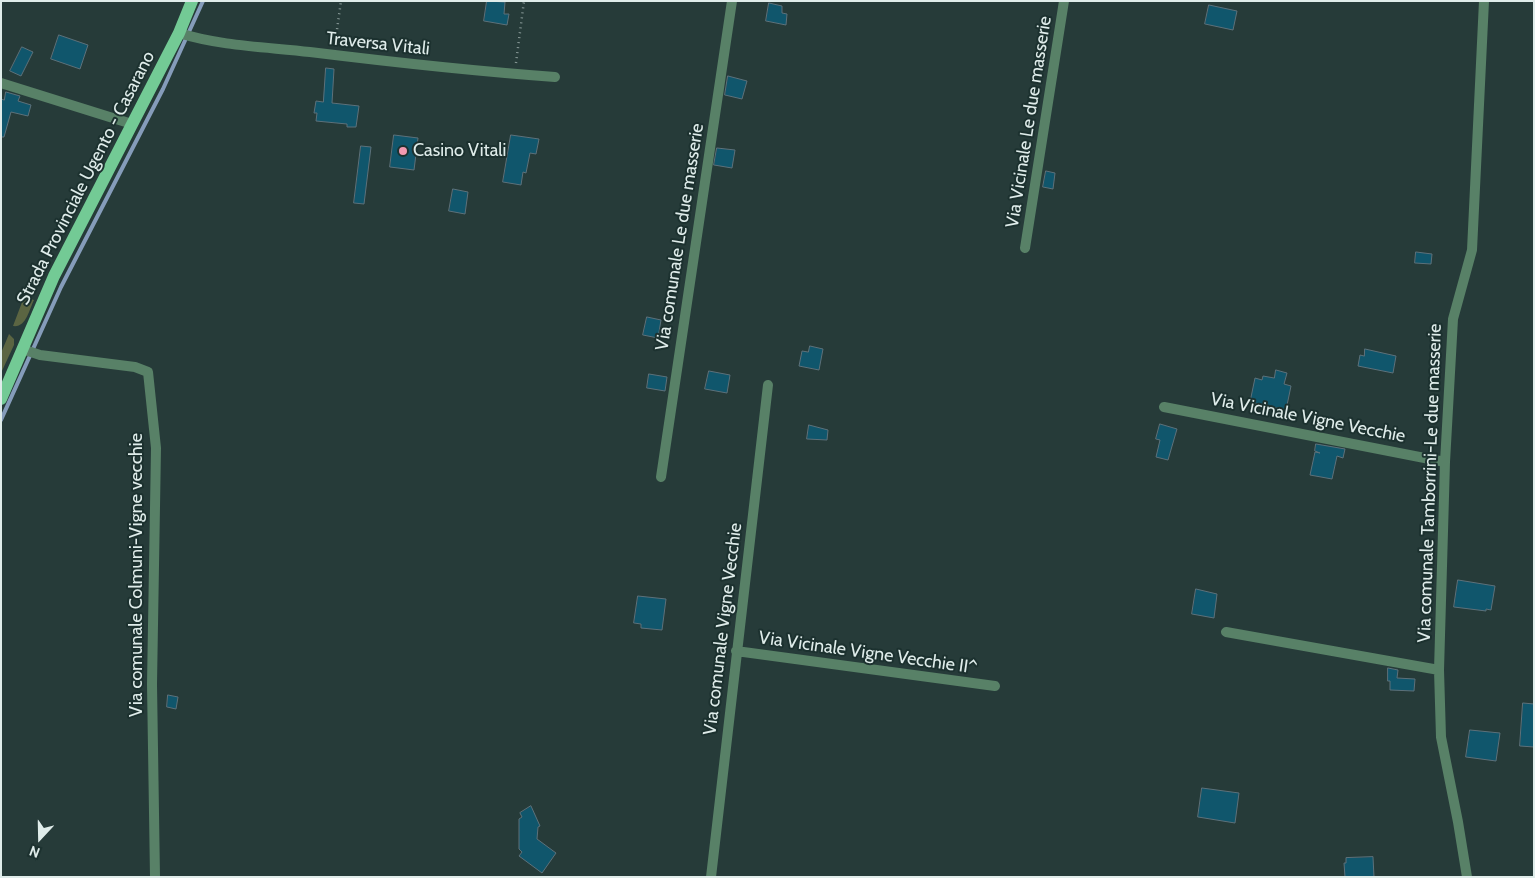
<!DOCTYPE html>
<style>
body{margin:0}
#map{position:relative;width:1535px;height:878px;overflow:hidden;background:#263b39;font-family:Cabin,sans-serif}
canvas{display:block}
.frame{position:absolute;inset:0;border:2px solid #dfecea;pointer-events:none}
.north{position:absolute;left:15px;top:813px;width:50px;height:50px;-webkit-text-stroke:4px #1c312f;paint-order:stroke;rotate:201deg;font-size:14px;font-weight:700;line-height:20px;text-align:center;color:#dfecea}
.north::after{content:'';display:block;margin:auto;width:18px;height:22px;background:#dfecea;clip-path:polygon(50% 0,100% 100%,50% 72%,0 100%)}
</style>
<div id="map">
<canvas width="1535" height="878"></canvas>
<div class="frame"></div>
<div class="north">N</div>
</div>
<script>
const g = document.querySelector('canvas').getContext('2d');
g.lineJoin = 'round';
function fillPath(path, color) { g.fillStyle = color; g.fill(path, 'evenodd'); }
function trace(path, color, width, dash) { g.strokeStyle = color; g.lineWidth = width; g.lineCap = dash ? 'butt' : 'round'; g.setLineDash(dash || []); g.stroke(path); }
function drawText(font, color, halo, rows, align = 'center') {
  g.font = font + ' Cabin,sans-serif'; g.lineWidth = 4; g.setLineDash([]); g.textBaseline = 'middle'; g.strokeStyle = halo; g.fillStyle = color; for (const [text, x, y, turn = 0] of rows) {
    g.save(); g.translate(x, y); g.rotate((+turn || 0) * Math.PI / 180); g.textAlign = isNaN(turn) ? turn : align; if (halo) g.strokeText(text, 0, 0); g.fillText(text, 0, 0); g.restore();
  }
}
fillPath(new Path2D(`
 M24,297L34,300C29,310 26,328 13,326Z
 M9,334L14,339V345L1,373V353Z`), '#5b6542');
trace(new Path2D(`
 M1,420L61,287L163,89L203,1`), '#859cba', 4);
const building = new Path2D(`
 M487,1L505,2L504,14H509L507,25L484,21Z
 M769,3L782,6V13L787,14L786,25L766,21Z
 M1209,5L1237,11L1233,30L1205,24Z
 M59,35L88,45L80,69L51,59Z
 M22,47L33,52L21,76L10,71Z
 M326,68L334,69L332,103L359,106L356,127H347V124L316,121L317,113H314L316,101L323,102Z
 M728,76L747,81L742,99L725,95Z
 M6,92L20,96L18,101L31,105L28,116L11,112L4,137H1V99L4,100Z
 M394,135L418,138L414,170L390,167Z
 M511,135L539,139L536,154L530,153L526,173L523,172L521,185L503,182Z
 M361,146L371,147L364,204L354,203Z
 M717,148L735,150L732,168L714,165Z
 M1046,171L1055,173L1053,189L1043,187Z
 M453,189L468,192L465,214L449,211Z
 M1416,252L1432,254L1431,264L1415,263Z
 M647,317L661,320L658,338L643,335Z
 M810,346L823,349L819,370L799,366L802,351L808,352Z
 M1365,349L1396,356L1393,373L1358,366L1360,355L1364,356Z
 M1276,370L1287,373L1284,384L1291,386L1286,410L1250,402L1255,378L1262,380L1263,376L1274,378Z
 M709,371L730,375L727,393L705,389Z
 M649,374L667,377L665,391L647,388Z
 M1160,424L1177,429L1168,460L1156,457L1160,440L1156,439Z
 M809,425L828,430L827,440L807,439Z
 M1316,444L1345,449L1343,458L1337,456L1332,479L1310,475L1315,452L1320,453L1315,451Z
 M1458,580L1495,586L1491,610L1486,609V611L1454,607Z
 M1196,589L1217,594L1214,618L1192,614Z
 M638,596L666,599L662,630L641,628V624L634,623Z
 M1388,668L1398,670L1397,678L1415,679L1414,691L1390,690V681H1388Z
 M168,695L178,697L176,709L167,707Z
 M1523,703L1534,704V747L1520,746Z
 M1470,730L1500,733L1496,761L1466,757Z
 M1202,788L1239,793L1235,823L1198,817Z
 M531,806L540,826L538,827L537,839L556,853L542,873L519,856L522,852L519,849V819L522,817L520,813Z
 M1373,857L1374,877H1345L1344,863H1346V858Z`);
fillPath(building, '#10566c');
trace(building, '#5d717a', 1);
trace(new Path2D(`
 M335,44L341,1
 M516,63L524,1`), '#899a98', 2.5, [1, 4]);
trace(new Path2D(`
 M179,33C220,46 267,47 310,52C391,62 473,71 555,77
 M1,83L132,124
 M1025,248L1064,1
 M22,349L40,355L135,367L148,372L156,448L152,684L155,877
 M1164,407L1445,462
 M661,477L732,1
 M1226,632L1439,670
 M736,651L995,686
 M711,877L768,385
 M1467,877L1458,822L1441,737L1439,670L1445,462L1453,319L1472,250L1484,1`), '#588167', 10);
trace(new Path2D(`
 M1,399L54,276L179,33L192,1`), '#73ca95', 12);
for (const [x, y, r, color] of [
 [403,151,5,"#f19ab1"]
]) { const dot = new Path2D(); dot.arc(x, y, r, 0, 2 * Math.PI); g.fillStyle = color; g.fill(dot); trace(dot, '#1c312f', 2); }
drawText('18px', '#dfecea', '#1c312f', [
 ["Traversa Vitali",378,44,6],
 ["Via Vicinale Le due masserie",1029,122,-81],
 ["Strada Provinciale Ugento - Casarano",86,178,-63],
 ["Via comunale Le due masserie",680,237,-81],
 ["Via Vicinale Vigne Vecchie",1308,418,11],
 ["Via comunale Tamborrini-Le due masserie",1430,483,-88],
 ["Via comunale Colmuni-Vigne vecchie",137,575,-90],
 ["Via comunale Vigne Vecchie",723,629,-83],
 ["Via Vicinale Vigne Vecchie II^",868,653,8]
]);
drawText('18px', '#dfecea', '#1c312f', [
 ["Casino Vitali",413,151]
], 'left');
</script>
